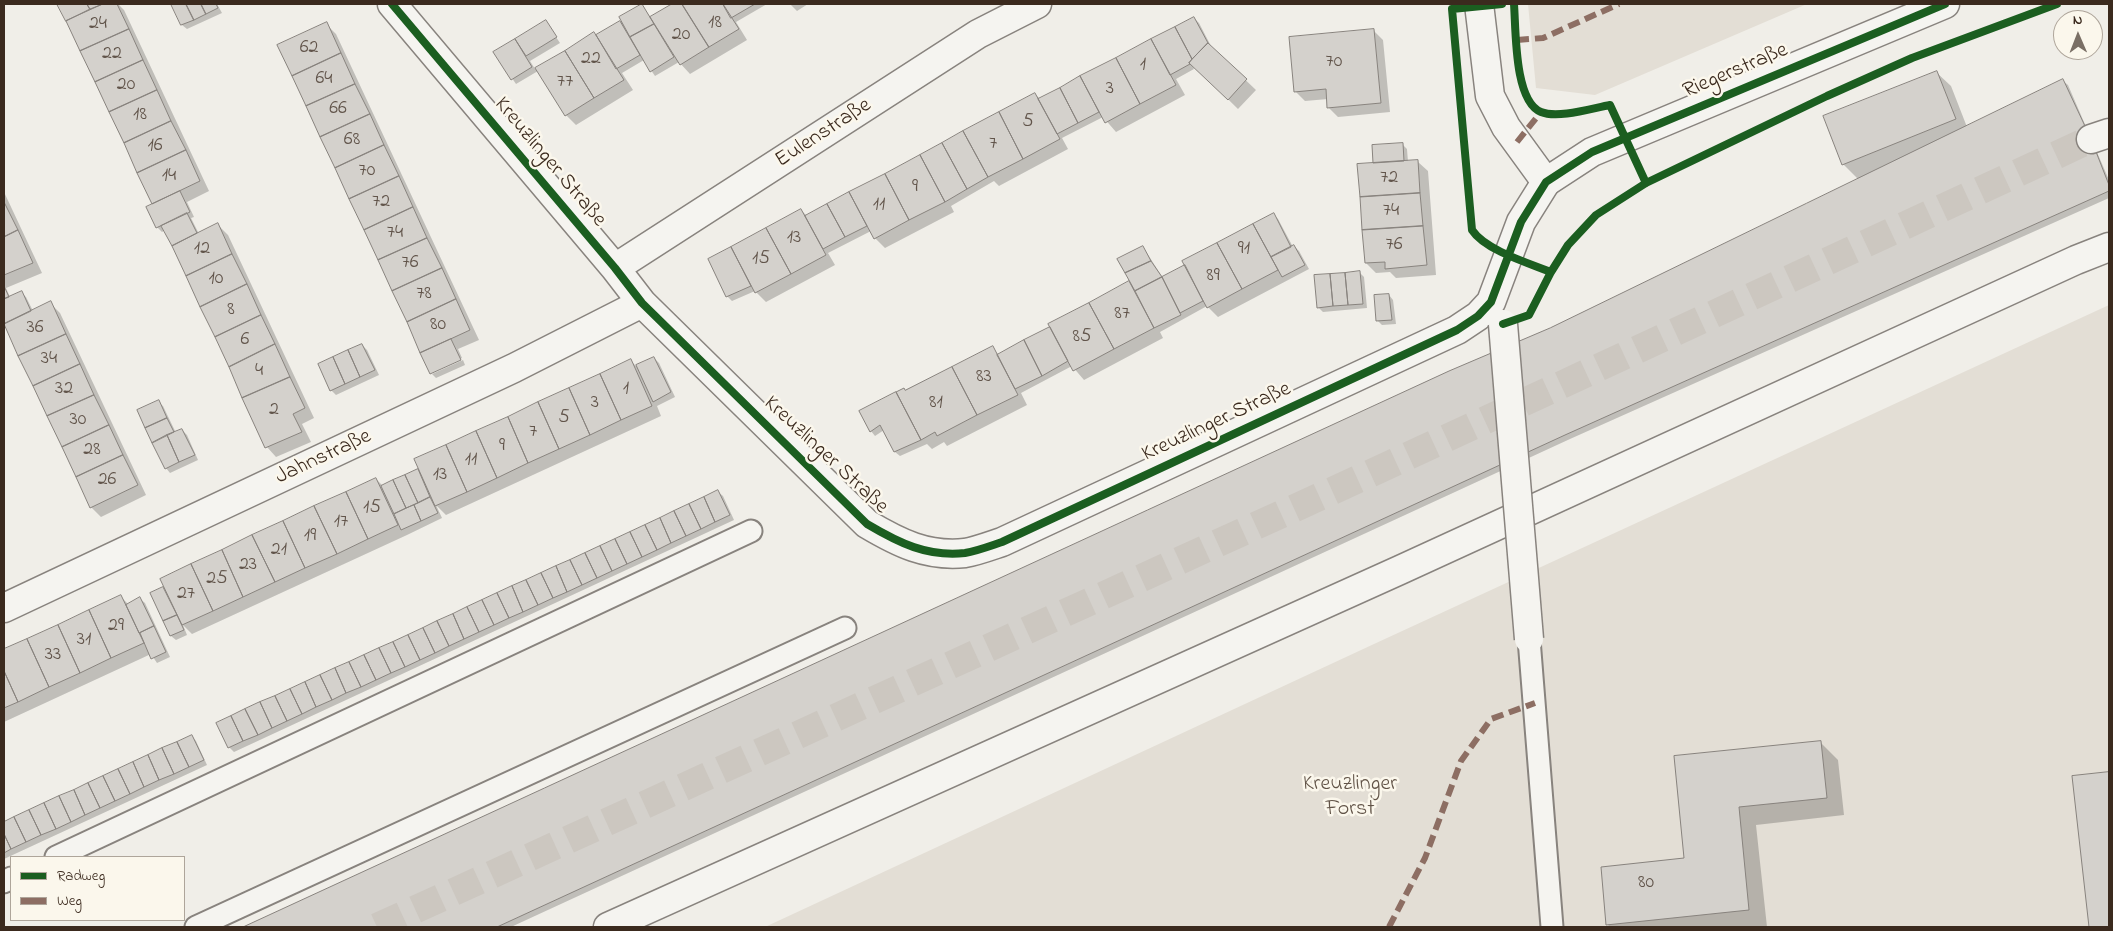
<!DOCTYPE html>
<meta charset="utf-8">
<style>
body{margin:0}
#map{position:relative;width:2113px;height:931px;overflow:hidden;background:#f0eee8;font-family:"Indie Flower",sans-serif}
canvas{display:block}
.frame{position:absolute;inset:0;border:5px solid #3b2a1e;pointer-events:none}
.legend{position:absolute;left:10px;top:856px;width:175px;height:65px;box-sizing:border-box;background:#fbf7ec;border:1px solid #aea59a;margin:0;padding:6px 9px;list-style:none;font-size:15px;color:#3b2a1e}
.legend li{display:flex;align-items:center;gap:10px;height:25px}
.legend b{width:25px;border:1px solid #aea59a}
.north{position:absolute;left:2053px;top:10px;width:50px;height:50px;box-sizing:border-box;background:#fbf7ec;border:1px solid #aea59a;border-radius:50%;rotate:359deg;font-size:14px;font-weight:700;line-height:20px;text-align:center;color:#3b2a1e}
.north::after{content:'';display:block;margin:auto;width:18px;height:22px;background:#7a6f65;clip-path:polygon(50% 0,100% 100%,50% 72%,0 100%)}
</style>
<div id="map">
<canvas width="2113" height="931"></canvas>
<div class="frame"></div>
<ul class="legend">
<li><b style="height:6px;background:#1b5e20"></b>Radweg</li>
<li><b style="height:6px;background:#8d6e63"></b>Weg</li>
</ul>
<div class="north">N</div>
</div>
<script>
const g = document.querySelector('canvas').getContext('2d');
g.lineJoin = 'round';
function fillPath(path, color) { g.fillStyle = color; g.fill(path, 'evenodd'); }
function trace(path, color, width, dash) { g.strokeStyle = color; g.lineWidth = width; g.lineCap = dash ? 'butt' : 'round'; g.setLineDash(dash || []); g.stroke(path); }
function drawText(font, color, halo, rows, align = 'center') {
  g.font = font + ' "Indie Flower",sans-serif'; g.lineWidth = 5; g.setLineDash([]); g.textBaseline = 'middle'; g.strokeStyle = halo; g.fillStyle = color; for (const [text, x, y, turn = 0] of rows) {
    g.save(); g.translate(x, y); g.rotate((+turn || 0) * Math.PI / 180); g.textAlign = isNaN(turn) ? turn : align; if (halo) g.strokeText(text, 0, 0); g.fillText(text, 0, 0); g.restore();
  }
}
fillPath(new Path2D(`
 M1528,4H1807L1595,95L1536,88Z
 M2109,305V927H765L1374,644Z`), '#e3ded5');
fillPath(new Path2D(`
 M59,4H118L124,10L209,191L187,202L194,217L191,218L199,234L218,225L228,235L314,418L302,424L311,442L276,457L267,447L173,246L165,230L162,232L157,227L154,205Z
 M172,4H217L222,13L187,29L182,25Z
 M675,4H767L736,22L747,40L690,74L679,62L655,76L644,60L622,73L633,90L576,125L566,115L538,71L516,84L494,52L546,22L560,43L530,61L535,69L594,34L597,36L622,21L642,5L651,18Z
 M790,4H808L797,11Z
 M1194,18L1199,23L1212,48L1256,90L1238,109L1191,63L1194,69L1176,79L1185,95L1116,132L1103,117L1062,138L1068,149L999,186L994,181L951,206L954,212L885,248L875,238L871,231L828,253L835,265L766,302L755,291L732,301L727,296L731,248L801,210L807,216L1035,94L1040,99Z
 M326,24L336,34L479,340L458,349L462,358L431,373L279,45Z
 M1374,31L1383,40L1390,112L1338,117L1328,107V99L1305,101L1295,91Z
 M1936,72L1951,86L1967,127L2063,81L2068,85L2109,180V198L1570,439L511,927H245L1450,372L1550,329L1859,180L1843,164Z
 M1402,144L1407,149L1408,162H1418L1428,171L1436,275L1396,278L1390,272L1376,273L1366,263L1374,164Z
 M4,192L42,273L6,288L10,297L21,292L26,297L33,311L50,303L60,313L146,495L101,517L91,507L4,322Z
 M1273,214L1278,219L1293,247L1294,246L1299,251L1309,269L1218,317L1207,306L1160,332L1163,338L1084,380L1072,366L1021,393L1027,405L947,446L944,442L932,449L927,444L900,456L895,452L884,430L875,436L871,431L905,391L992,348L999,355L1053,332L1050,325L1131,282L1143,247L1163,278L1186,266L1184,262Z
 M1360,273L1364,277L1367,308L1323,312L1318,307Z
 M1389,295L1393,300L1396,324L1382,325L1377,320Z
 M362,345L367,350L379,375L336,395L331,390Z
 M654,358L659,363L675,397L657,406L661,416L446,515L436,505L442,518L407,535L192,634L183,625L187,635L176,640L171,636L151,593L162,588L167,593L376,479L383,486L417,470L423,476L631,361L636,366Z
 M463,360L465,365L436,378L432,374Z
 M158,402L163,406L176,433L182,430L187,435L198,460L170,473L166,468Z
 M718,492L723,496L734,520L234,752L229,747Z
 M121,597L129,605L140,599L145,603L170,657L157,663L151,654L4,722V651Z
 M192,736L196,741L207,765L4,859V823Z
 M1820,742L1838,760L1844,815L1756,825L1767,927H1610L1608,925L1602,868L1686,859L1675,757Z
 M2109,773V927H2091L2074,777Z`), '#0003');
const building = new Path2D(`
 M57,4H87L90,9L66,21Z
 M87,4H103L90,9Z
 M103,4H117L129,29L80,51L66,21Z
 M171,4H186L194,20L181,25Z
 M186,4H201L206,14L194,20Z
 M201,4H216L218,8L206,14Z
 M642,4L654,24L630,37L619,17Z
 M672,4H682L709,47L680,65L650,17Z
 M682,4H723L739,29L709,47Z
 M723,4H755L731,18Z
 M1194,17L1208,43L1192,59L1175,27Z
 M546,20L557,37L526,56L515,39Z
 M620,21L640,55L616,69L596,35Z
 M327,22L341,53L292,76L277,45Z
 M654,24L674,57L650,72L630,37Z
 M1175,27L1192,59L1189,63L1190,64L1170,75L1151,39Z
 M129,29L143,60L95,82L80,51Z
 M1374,29L1381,103L1327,108L1326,89L1294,92L1289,37Z
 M594,32L624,80L594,98L565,51Z
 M515,39L532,67L511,80L493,52Z
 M1151,39L1176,85L1140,104L1116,58Z
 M1208,43L1247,79L1228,100L1189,63Z
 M565,51L594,98L565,116L535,68Z
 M341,53L355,84L306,106L292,76Z
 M1116,58L1140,104L1105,123L1080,76Z
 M143,60L157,90L109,112L95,82Z
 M1937,71L1956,119L1842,165L1823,116Z
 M1080,76L1099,112L1078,123L1060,88Z
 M2063,79L2091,139L2109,185V191L1565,435L497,927H243L1449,371L1550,328Z
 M355,84L370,114L320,137L306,106Z
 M1060,88L1078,123L1057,134L1038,99Z
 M157,90L171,121L124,143L109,112Z
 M1035,93L1060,139L1023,159L999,112Z
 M999,112L1023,159L988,177L963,131Z
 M370,114L384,145L335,168L320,137Z
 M171,121L186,150L137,173L124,143Z
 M963,131L988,177L967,189L942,143Z
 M942,143L967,189L945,202L920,155Z
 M1403,143L1404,161L1373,163L1372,145Z
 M384,145L399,176L349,199L335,168Z
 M186,150L200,181L152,204L137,173Z
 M920,155L945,202L909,220L885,174Z
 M1418,160L1420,193L1360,197L1357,164Z
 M885,174L909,220L874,239L849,192Z
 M399,176L413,207L364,230L349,199Z
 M180,191L190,212L156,228L146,207Z
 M849,192L867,226L845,237L827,204Z
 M1420,193L1423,226L1362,230L1360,197Z
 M4,202L18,230L4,237Z
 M827,204L845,237L823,249L805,216Z
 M413,207L427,238L378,260L364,230Z
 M801,209L826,255L791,274L766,228Z
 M187,213L197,233L172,246L161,226Z
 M1274,213L1291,247L1271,257L1253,224Z
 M218,223L232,254L186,276L172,246Z
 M1253,224L1278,270L1242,289L1217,243Z
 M1423,226L1427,265L1385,269V262L1365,263L1362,230Z
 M766,228L791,274L755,293L731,247Z
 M18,230L33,263L4,275V237Z
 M427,238L442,268L392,291L378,260Z
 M1217,243L1242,289L1207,308L1182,261Z
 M1294,245L1305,265L1282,277L1271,257Z
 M1143,246L1151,261L1125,273L1117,259Z
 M731,247L751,286L726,297L708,259Z
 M232,254L247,284L200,307L186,276Z
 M1151,261L1162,277L1135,291L1125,273Z
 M1185,265L1203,301L1180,313L1162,277Z
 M442,268L456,299L407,322L392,291Z
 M1360,271L1363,304L1348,305L1345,273Z
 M1345,273L1348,305L1333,306L1330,274Z
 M1330,274L1333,306L1317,308L1314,275Z
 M1162,277L1181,315L1154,328L1135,291Z
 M1129,281L1154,328L1114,349L1089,303Z
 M247,284L261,315L215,337L200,307Z
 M4,286L9,297L4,299Z
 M22,291L31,311L4,324V299Z
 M1389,294L1392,320L1376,321L1374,295Z
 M456,299L470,330L420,353L407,322Z
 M51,301L66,334L18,356L4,324Z
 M1089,303L1114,349L1073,371L1048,324Z
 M261,315L275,344L229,367L215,337Z
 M1050,327L1068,361L1042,376L1024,340Z
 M66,334L80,364L33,386L18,356Z
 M451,339L461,360L430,374L420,353Z
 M1024,340L1042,376L1015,389L997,355Z
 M275,344L290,377L242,398L229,367Z
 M362,344L375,370L360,377L348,350Z
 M993,346L1018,395L977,415L952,367Z
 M348,350L360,377L345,384L333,357Z
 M333,357L345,384L330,391L318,364Z
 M654,357L671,392L653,402L636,365Z
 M631,359L652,406L621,420L600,374Z
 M80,364L94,395L47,416L33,386Z
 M952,367L977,415L937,436L935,432L921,440L896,392L904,388L905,390Z
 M600,374L621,420L590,435L569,388Z
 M290,377L305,408L293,414L302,432L265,448L242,398Z
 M569,388L590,435L559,449L538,402Z
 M896,392L921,440L894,452L880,425L870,432L859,411Z
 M94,395L109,425L62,447L47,416Z
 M159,400L167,418L145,428L137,410Z
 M538,402L559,449L528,463L508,417Z
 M508,417L528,463L497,478L476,431Z
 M167,418L174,432L152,443L145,428Z
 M109,425L123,455L76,477L62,447Z
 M182,429L195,455L179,462L167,435Z
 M476,431L497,478L467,492L446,445Z
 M167,435L179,462L165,469L152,443Z
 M446,445L467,492L435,506L414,459Z
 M123,455L138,485L90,508L76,477Z
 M418,469L430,497L418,503L405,475Z
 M405,475L418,503L406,508L393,480Z
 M376,478L398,525L368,539L346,492Z
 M393,480L406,508L394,514L381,486Z
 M718,490L730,515L715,522L704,497Z
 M346,492L368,539L337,554L314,506Z
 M430,497L438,513L421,521L414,505Z
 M704,497L715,522L701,529L689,504Z
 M689,504L701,529L686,536L674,511Z
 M414,505L421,521L401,530L394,514Z
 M314,506L337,554L305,568L283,521Z
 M674,511L686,536L671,543L660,518Z
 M660,518L671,543L657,550L645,525Z
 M283,521L305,568L275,582L252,535Z
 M645,525L657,550L642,557L630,532Z
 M630,532L642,557L627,564L615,539Z
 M252,535L275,582L243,597L222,550Z
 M615,539L627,564L612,571L600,546Z
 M600,546L612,571L597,578L585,553Z
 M222,550L243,597L213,611L191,564Z
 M585,553L597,578L582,585L570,560Z
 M570,560L582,585L567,592L556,566Z
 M191,564L213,611L182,625L160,579Z
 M556,566L567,592L553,598L541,573Z
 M541,573L553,598L538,605L526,580Z
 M526,580L538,605L523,612L512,586Z
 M512,586L523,612L509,618L497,593Z
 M163,587L177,615L163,621L150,593Z
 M497,593L509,618L494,625L482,600Z
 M121,595L144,643L111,658L89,610Z
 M140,597L154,626L139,633L126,605Z
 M482,600L494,625L479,632L467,607Z
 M467,607L479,632L464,639L453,614Z
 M89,610L111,658L80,673L58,625Z
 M453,614L464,639L449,646L437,621Z
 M177,615L184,630L170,636L163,621Z
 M437,621L449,646L435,653L423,628Z
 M58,625L80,673L49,687L27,639Z
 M154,626L166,652L151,659L140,633Z
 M423,628L435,653L420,660L408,635Z
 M408,635L420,660L405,667L393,642Z
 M27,639L49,687L18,702L4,671V649Z
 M393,642L405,667L391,673L379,648Z
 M379,648L391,673L376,680L364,655Z
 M364,655L376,680L361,687L349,662Z
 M349,662L361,687L346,693L335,668Z
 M335,668L346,693L332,700L320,675Z
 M4,671L18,702L4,708Z
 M320,675L332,700L316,707L305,682Z
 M305,682L316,707L302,714L290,689Z
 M290,689L302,714L287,721L275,696Z
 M275,696L287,721L272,728L260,702Z
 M260,702L272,728L258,735L245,709Z
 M245,709L258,735L243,741L231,716Z
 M231,716L243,741L228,748L216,723Z
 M192,735L204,760L189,767L177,742Z
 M1821,741L1827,798L1739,807L1749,910L1606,925L1601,867L1684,858L1674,756Z
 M177,742L189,767L174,774L162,748Z
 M162,748L174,774L159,780L148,755Z
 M148,755L159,780L144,787L133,762Z
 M133,762L144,787L130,794L118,769Z
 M118,769L130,794L115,801L103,776Z
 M2109,772V927H2089L2072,776Z
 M103,776L115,801L100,808L88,783Z
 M88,783L100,808L85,815L74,790Z
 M74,790L85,815L71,822L59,796Z
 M59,796L71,822L56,829L44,803Z
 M44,803L56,829L41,835L29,810Z
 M29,810L41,835L26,842L14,817Z
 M14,817L26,842L11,849L4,834V822Z
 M4,834L11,849L4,853Z`);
fillPath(building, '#d4d1cc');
trace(building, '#88837e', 1);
trace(new Path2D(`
 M377,927L1365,476L2091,139`), '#ccc7c0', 28, [28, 14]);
const service = new Path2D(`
 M1529,639L1552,927
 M56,857L751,531
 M4,882L11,878
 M196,927L845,628`);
const minor = new Path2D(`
 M392,4L615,268L642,303L867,524C899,543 927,557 965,553C977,551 990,546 1002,542L1457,330L1478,316L1491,302L1521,222L1546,182
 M615,268L978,34L1037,4
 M4,608L514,368L642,303`);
const tertiary = new Path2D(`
 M1479,4L1490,96L1506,127L1546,182L1592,152L1945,4`);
const motorway = new Path2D(`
 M2091,139L2109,133
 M608,927L1400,570L2076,260L2109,247`);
trace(service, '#88837e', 25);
trace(minor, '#88837e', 31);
trace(tertiary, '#88837e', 31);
trace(motorway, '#88837e', 31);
trace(service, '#f5f4f0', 21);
trace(minor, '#f5f4f0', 28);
trace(tertiary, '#f5f4f0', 28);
trace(motorway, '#f5f4f0', 28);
const minorBridge = new Path2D(`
 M1503,324L1529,639`);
trace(minorBridge, '#88837e', 31, []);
trace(minorBridge, '#f5f4f0', 28);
trace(new Path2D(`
 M1517,40L1543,38L1619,4
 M1517,142L1541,112
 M1389,927L1425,858L1461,761L1491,719L1535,703`), '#8d6e63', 6, [12, 6]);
trace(new Path2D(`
 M392,4L615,268L642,303L867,524C899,543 927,557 965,553C977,551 990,546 1002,542L1457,330L1478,316L1491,302L1521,222L1546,182L1592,152L1945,4
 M1502,4L1452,9L1472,230C1485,250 1528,263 1551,272L1568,245L1596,215L1646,183L1827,96L1912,58L2057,4
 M1514,4C1516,30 1514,101 1541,112C1558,119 1593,108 1610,105L1646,183
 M1503,324L1529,315L1551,272`), '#1b5e20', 8);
drawText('20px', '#61544a', null, [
 ["18",715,24],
 ["24",98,25],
 ["20",681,36],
 ["62",309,49],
 ["22",112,55],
 ["22",591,60],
 ["70",1334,63],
 ["1",1143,66],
 ["64",324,80],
 ["77",565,83],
 ["20",126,86],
 ["3",1110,90],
 ["66",338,110],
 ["18",140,116],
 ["5",1028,123],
 ["68",352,141],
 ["7",993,145],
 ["16",155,147],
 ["70",367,172],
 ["14",169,177],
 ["72",1389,179],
 ["9",915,188],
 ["72",381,203],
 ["11",879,206],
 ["74",1391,212],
 ["74",395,234],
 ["13",794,239],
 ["76",1394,246],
 ["12",202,250],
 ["91",1244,250],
 ["15",761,260],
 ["76",410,264],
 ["89",1213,277],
 ["10",216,280],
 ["78",424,295],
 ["8",231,311],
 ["87",1122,315],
 ["80",438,326],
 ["36",35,329],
 ["85",1082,338],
 ["6",245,341],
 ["34",49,360],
 ["4",259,372],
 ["83",984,378],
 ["32",64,390],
 ["1",626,390],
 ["3",595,404],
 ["81",936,404],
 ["2",274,411],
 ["5",564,419],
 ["30",78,421],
 ["7",533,433],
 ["9",502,447],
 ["28",92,451],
 ["11",471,461],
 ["13",440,476],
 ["26",107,481],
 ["15",372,509],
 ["17",341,523],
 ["19",310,537],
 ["21",279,551],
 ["23",248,566],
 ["25",217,580],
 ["27",186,595],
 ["29",116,627],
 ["31",84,641],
 ["33",53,656],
 ["80",1646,884]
]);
drawText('22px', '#3b2a1e', '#fbf7ec', [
 ["Riegerstraße",1736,72,-23],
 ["Eulenstraße",824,134,-33],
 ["Kreuzlinger Straße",549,163,50],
 ["Kreuzlinger Straße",1217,423,-25],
 ["Kreuzlinger Straße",825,456,43],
 ["Jahnstraße",324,458,-25]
]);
drawText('22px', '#625448', '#fbf7ec', [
 ["Kreuzlinger",1350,785],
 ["Forst",1350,810]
]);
</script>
